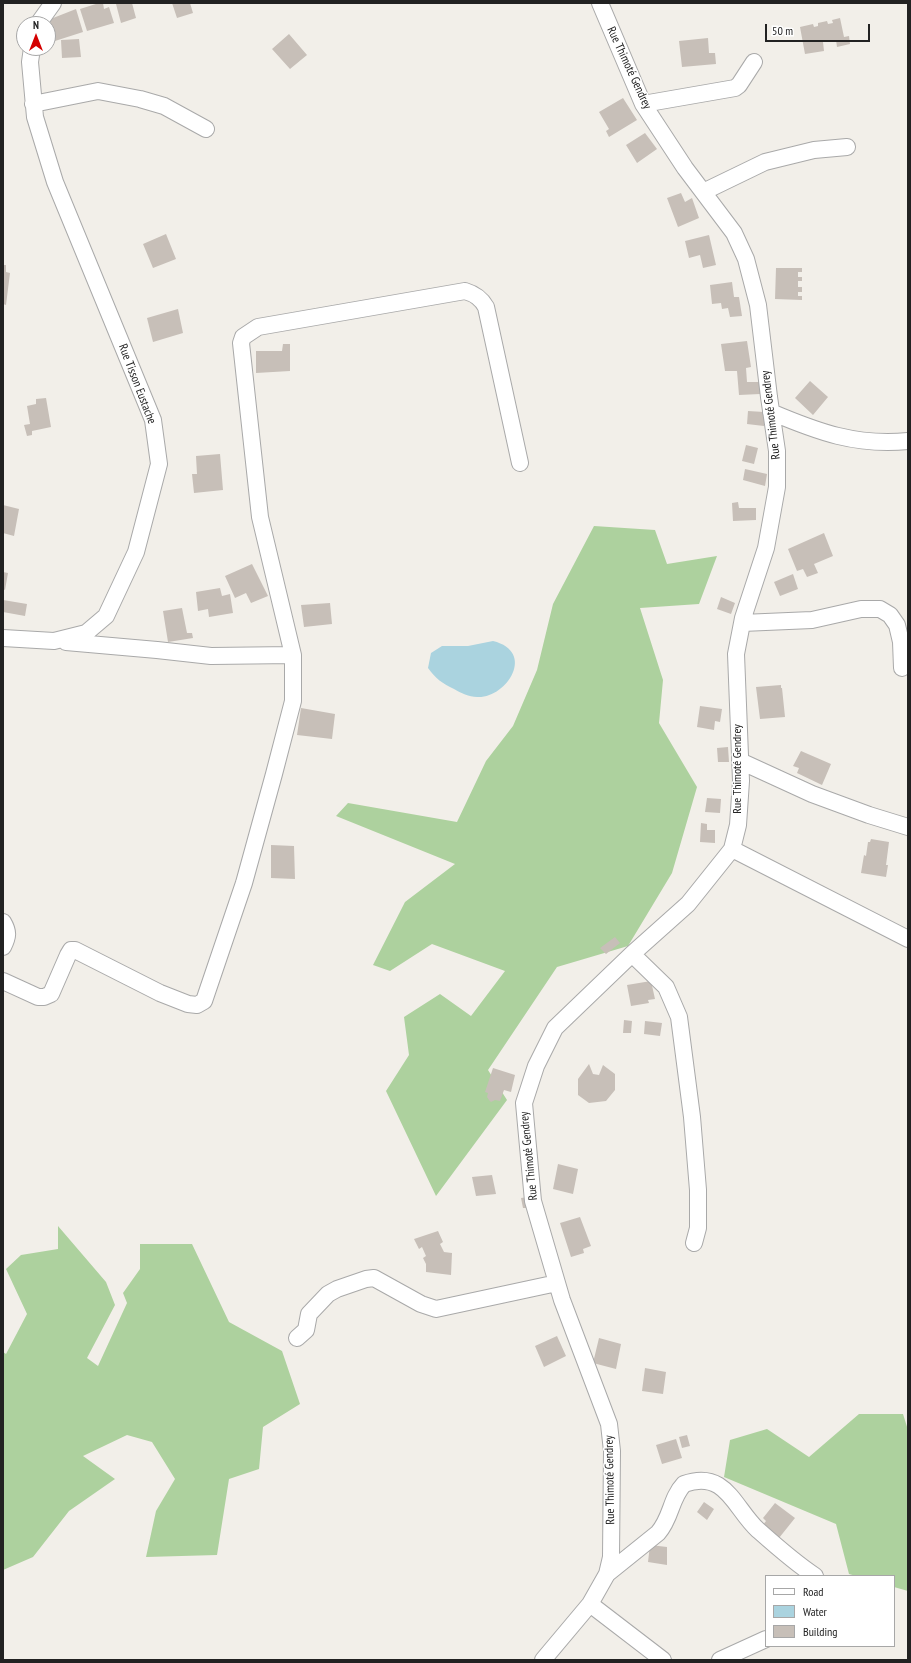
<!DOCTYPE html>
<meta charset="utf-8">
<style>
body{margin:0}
#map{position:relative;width:911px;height:1663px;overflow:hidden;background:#f2efe9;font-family:"PT Sans Narrow",sans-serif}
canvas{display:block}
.frame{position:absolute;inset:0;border:4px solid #222;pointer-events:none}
.legend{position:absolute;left:765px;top:1575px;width:130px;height:72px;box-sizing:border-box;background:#fff;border:1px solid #a7a7a7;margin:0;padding:5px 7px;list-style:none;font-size:12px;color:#222}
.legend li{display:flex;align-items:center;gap:8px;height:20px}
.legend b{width:20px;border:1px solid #a7a7a7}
.north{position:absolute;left:16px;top:16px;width:40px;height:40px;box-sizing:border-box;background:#fff;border:1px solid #a7a7a7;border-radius:50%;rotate:0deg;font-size:11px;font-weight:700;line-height:16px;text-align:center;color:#222}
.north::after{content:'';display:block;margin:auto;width:14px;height:18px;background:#d40000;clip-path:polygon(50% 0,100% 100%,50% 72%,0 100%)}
.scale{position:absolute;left:765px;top:24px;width:105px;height:18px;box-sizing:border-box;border:2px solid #222;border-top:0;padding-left:5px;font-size:12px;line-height:14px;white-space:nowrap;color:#222;-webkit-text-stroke:3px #fff;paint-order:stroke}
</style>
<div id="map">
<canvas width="911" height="1663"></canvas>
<div class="frame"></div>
<ul class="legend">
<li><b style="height:5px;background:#fff"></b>Road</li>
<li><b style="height:11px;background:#aad3df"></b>Water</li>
<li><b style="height:11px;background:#c7bfb8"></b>Building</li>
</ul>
<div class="north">N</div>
<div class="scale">50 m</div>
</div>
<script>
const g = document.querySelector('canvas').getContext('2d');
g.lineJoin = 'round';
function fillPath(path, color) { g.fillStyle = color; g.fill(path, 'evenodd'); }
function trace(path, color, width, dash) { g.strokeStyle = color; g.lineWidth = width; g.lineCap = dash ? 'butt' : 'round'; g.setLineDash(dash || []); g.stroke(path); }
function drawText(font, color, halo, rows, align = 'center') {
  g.font = font + ' "PT Sans Narrow",sans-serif'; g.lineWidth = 3; g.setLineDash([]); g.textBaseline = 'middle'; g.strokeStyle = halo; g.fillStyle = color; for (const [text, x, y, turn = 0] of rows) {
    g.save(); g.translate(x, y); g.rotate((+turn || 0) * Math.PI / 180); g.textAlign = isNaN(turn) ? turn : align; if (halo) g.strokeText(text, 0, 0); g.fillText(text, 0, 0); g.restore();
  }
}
fillPath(new Path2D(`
 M594,526L655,530L667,564L717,556L699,604L640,608L663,680L659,723L697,787L672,873L628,946L557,967L488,1070L507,1100L436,1196L386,1091L409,1055L404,1017L440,994L471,1016L505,971L432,944L390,971L373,965L405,902L455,864L336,816L348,803L457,822L486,761L513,726L537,670L553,604Z
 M58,1226L106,1282L115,1305L87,1358L98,1366L127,1303L123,1293L140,1269V1244H192L229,1322L282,1351L300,1404L263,1427L259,1469L229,1479L217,1555L146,1557L156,1511L175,1479L152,1442L127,1435L83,1456L115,1479L69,1511L33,1557L3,1570V1352L6,1354L27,1314L6,1269L21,1255L58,1249Z
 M859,1414H903L908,1430V1591L894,1587V1576H856L849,1574L836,1524L724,1477L730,1440L767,1429L809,1457Z`), '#add19e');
fillPath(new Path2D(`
 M493,641C537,652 506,699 477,697C469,697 461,693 454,689C443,684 435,678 428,668L431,653L442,646H468Z`), '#aad3df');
fillPath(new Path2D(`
 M99,3H103L104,9L109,7L114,23L87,31L80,9Z
 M132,3L136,18L121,23L116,4Z
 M172,3H190L193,13L177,18Z
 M76,9L83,32L55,41L48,20Z
 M840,18L844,37L849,36L850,44L837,47L836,40L823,42L824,51L805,54L800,27L813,24L814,27L818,26V23L827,21L828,24L833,23L832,20Z
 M289,34L307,55L290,69L272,49Z
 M708,38L709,53H715L716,64L682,67L679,41Z
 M79,39L81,57L62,58L61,40Z
 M623,98L637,120L609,137L606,131L609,129L599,112Z
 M645,133L657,149L637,163L626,145Z
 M681,193L685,202L692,198L699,218L678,227L667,198Z
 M166,234L176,259L153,268L143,244Z
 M709,235L716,265L703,268L700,255L689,258L685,241Z
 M3,265H6V272L10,273L6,305L3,304Z
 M776,268H802V272H798V277H802V281H798V287H802V292H798V296H802V300L775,299Z
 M732,282L734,297H739L742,316L730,317L728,308L722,309L721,303L712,304L710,285Z
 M178,309L183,333L153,342L147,318Z
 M747,341L751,367L746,368L747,382H760V394L739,395L737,371H725L721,344Z
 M283,344H290V371L256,373V351H282Z
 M810,381L828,397L813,415L795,398Z
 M46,398L51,427L32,431V435L27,436L24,425L30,424L27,406L36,404V399Z
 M748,411L764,412V426L747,424Z
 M746,445L758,448L754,464L742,461Z
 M220,454L223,490L194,493L192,474H197L196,456Z
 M745,469L767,474L765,486L743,480Z
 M738,502L739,508H756V520L733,521L732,503Z
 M3,505L19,509L14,536L3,533Z
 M824,533L833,556L814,564L818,573L807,577L803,569L797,571L788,549Z
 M252,564L268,596L251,603L246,593L235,598L225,576Z
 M3,572L8,573L5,590L3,589Z
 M793,574L798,589L780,596L774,582Z
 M220,588L222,596L230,594L233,613L209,617L208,609L198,611L196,592Z
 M721,597L735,603L731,614L717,609Z
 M3,600L27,604L25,616L3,612Z
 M330,603L332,624L304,627L301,605Z
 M182,608L187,633H192L193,638L168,642L163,611Z
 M781,685V688H782L785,717L760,719L756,687Z
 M700,706L722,709L720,722L715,721L714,730L697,727Z
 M301,708L335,714L332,739L297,735Z
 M728,747L729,762H718L717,748Z
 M801,751L831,764L822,785L797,773L799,768L793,766Z
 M707,798L721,799L720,813L705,812Z
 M701,823L707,824V830H715V843L700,842Z
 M871,839L889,842L886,865H888L886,877L861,873L864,855L866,856L868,842H870Z
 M271,845L294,846L295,879L271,878Z
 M615,937L620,943L606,954L600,948Z
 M651,981L655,999L648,1000L649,1003L631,1006L627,985Z
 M624,1020L632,1021L631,1033H623Z
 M645,1021L662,1023L660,1036L644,1034Z
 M589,1064L593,1074L599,1075L603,1065L615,1074V1090L606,1101L589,1103L578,1095V1079Z
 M493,1068L515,1075L511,1092L504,1090L500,1101L495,1100L491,1102L489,1100L487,1097L488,1093L485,1092Z
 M558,1164L578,1169L573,1194L553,1189Z
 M492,1175L496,1194L476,1196L472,1177Z
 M528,1197L530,1208H523L521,1198Z
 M580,1217L591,1246L583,1249L584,1253L571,1257L560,1223Z
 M438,1231L443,1242L440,1244L444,1252L452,1253L451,1275L426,1272V1264L423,1258L426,1256L422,1247L419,1249L414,1239Z
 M557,1336L566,1356L544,1367L535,1346Z
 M599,1338L621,1344L616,1369L593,1363Z
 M645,1368L666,1372L663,1394L642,1391Z
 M687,1435L690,1446L682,1448L679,1437Z
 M676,1439L682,1458L662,1464L656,1445Z
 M704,1502L714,1509L707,1520L697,1512Z
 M775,1503L795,1518L779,1538L762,1526L766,1521L763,1518Z
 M650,1545L667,1547V1565L648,1562Z`), '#c7bfb8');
const minor = new Path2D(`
 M38,24L53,3
 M33,104L98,91L140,99L164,106L206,129
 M643,104L735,88L739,85L754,62
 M703,192L765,162L814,150L847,147
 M771,412C818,432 856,446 908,441
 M742,623L812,620L861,609H880L890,615L897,625L901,642L902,668
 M3,638L54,641L86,633L106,616L136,552L159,464L153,420L55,182L35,117L30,62L32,48
 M66,642L157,650L211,656L293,655
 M740,761L812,794L869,815L908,827
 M732,849L908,939
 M3,922C9,932 8,937 3,947
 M632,954L666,987L679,1017L692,1117L698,1190V1228L694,1243
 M3,981L38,997H44L51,994L68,955L71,950H75L160,993L188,1004L197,1005L204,1001L244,883L274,774L293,701V655L260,517L241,343L243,337L258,327L465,291C475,294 481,298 486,307L520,463
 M297,1338L306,1330L309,1314L328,1294L337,1289L366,1279L374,1278L421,1304L436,1309L557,1283
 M607,1574L658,1533C672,1517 670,1499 684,1484C726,1469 734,1508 758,1530C776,1546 795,1563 815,1576
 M590,1604L663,1660
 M543,1660L590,1604L607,1574L611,1557L612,1451L609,1424L562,1300L533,1201L524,1103L536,1066L555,1028L632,954L688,904L732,849L738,825L741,781L736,654L743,618L766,548L777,487V451L769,397L758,305L746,259L734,233L685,168L643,104L600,3
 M720,1660L766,1639`);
trace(minor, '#a9a9a9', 18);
trace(minor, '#fff', 16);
drawText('12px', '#222', '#fff', [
 ["Rue Thimoté Gendrey",629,68,65],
 ["Rue Tisson Eustache",137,384,69],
 ["Rue Thimoté Gendrey",771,415,-97],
 ["Rue Thimoté Gendrey",738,769,-90],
 ["Rue Thimoté Gendrey",529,1156,-96],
 ["Rue Thimoté Gendrey",610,1480,-91]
]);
</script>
